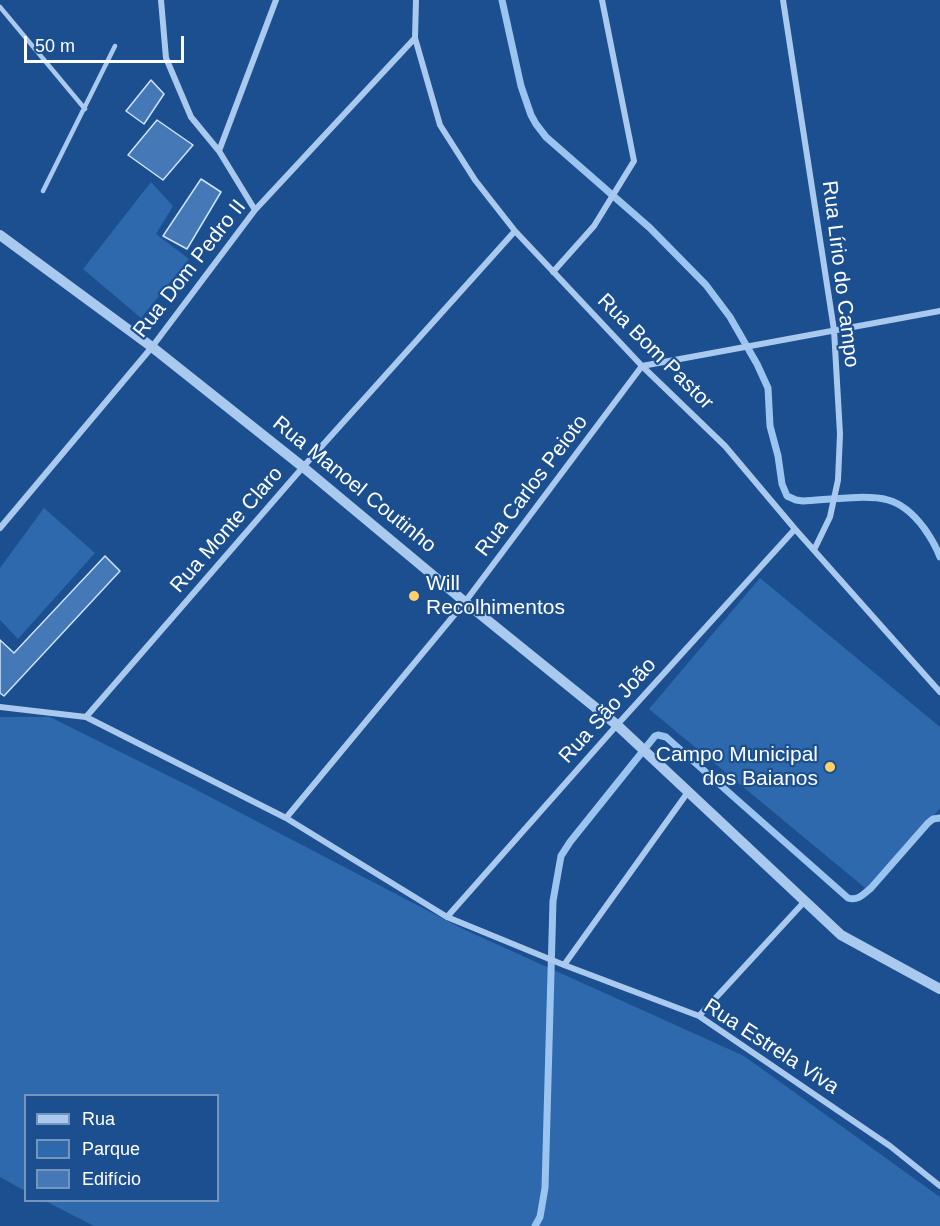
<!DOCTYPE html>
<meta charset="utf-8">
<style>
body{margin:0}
#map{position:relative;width:940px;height:1226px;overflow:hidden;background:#1b4f8f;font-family:Helvetica,sans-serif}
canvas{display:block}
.legend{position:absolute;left:24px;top:1094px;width:195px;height:108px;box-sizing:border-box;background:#1b4f8f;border:2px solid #7695bc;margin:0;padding:8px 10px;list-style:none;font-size:18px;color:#fff}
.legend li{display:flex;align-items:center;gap:12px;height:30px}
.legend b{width:30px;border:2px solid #7695bc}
.scale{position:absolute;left:24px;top:36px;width:160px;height:27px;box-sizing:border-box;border:3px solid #fff;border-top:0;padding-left:8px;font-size:18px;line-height:21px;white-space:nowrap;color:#fff;-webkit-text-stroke:4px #1b4f8f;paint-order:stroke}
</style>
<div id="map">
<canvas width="940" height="1226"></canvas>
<ul class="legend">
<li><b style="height:8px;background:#a9c9ee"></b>Rua</li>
<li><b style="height:16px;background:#2e69ad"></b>Parque</li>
<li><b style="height:16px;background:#4478b7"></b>Edifício</li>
</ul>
<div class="scale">50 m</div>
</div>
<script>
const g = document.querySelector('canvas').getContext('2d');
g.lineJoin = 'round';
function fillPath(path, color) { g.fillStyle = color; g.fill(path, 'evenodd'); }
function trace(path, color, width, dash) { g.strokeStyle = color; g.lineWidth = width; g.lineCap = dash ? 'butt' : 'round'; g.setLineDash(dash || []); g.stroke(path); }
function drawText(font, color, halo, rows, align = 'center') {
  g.font = font + ' Helvetica,sans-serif'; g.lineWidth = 4.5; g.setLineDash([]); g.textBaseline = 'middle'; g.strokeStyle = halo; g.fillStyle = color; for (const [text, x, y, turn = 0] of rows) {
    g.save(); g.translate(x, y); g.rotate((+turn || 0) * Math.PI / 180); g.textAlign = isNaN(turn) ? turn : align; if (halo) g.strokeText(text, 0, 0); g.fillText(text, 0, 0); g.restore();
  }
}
fillPath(new Path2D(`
 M151,182L173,206L156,234L189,259L141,318L83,269Z
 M44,508L95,553L18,639L0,620V568Z
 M760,578L940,727V808L870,892L649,709Z
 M0,717H50L191,787L463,929L744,1056L940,1197V1226H94L45,1201L218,1200V1096H26L25,1191L0,1177Z`), '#2e69ad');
trace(new Path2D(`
 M502,0L521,86L531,115L536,124L546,137L650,228L706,285L730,317L757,364L768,388L770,426L778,456L782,484L787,496L796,500L803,501C826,500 867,494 888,500C903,504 915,516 924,528C931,538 936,546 940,557
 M535,1226L540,1217L545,1188L553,901L561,856L570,842L655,736L658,735L666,737L848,898C858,901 864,894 871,888L928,823L933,819L940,818`), '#9cc4f0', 7);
const building = new Path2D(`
 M151,80L164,94L144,124L126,111Z
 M157,120L193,145L163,180L128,155Z
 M201,179L221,192L187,249L163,236Z
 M105,556L120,571L4,696L0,693V640L14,653Z`);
fillPath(building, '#4478b7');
trace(building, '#cfe3fa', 1.5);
trace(new Path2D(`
 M0,7L85,109
 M43,191L115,46`), '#a9c9ee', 4.5);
trace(new Path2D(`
 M161,0L166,58L191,117L219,151L255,210
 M416,0L415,38L440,125L475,180L515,231L642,366L725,446L795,529L940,692
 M783,0L834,330L840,434L838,480L830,517L814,550
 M219,151L276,0
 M553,272L594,226L634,161L602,0
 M642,366L940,311
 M0,528L152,347L255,210L415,38
 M0,707L86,717L286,818L447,917L564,965L699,1016L890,1146L940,1186
 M86,717L303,467L515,231
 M286,818L465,602L642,366
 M447,917L617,725L795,529
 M564,965L688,792
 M699,1016L805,901`), '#a9c9ee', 6);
trace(new Path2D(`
 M0,235L152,347L303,467L465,602L617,725L841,935L940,989`), '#a9c9ee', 10);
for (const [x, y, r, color] of [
 [414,596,6,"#ffd166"],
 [830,767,6,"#ffd166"]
]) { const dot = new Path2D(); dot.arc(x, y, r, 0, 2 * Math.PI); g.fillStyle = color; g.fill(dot); trace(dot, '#1b4f8f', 2); }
drawText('21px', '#fff', '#1b4f8f', [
 ["Rua Dom Pedro II",190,269,-52],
 ["Rua Lírio do Campo",840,274,83],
 ["Rua Bom Pastor",655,352,45],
 ["Rua Manoel Coutinho",354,485,39],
 ["Rua Carlos Peioto",532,486,-53],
 ["Rua Monte Claro",227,530,-49],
 ["Rua São João",608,711,-48],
 ["Rua Estrela Viva",771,1047,33]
]);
drawText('21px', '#fff', '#1b4f8f', [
 ["Will",426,584],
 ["Recolhimentos",426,608],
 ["Campo Municipal",818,755,"right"],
 ["dos Baianos",818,779,"right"]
], 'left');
</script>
